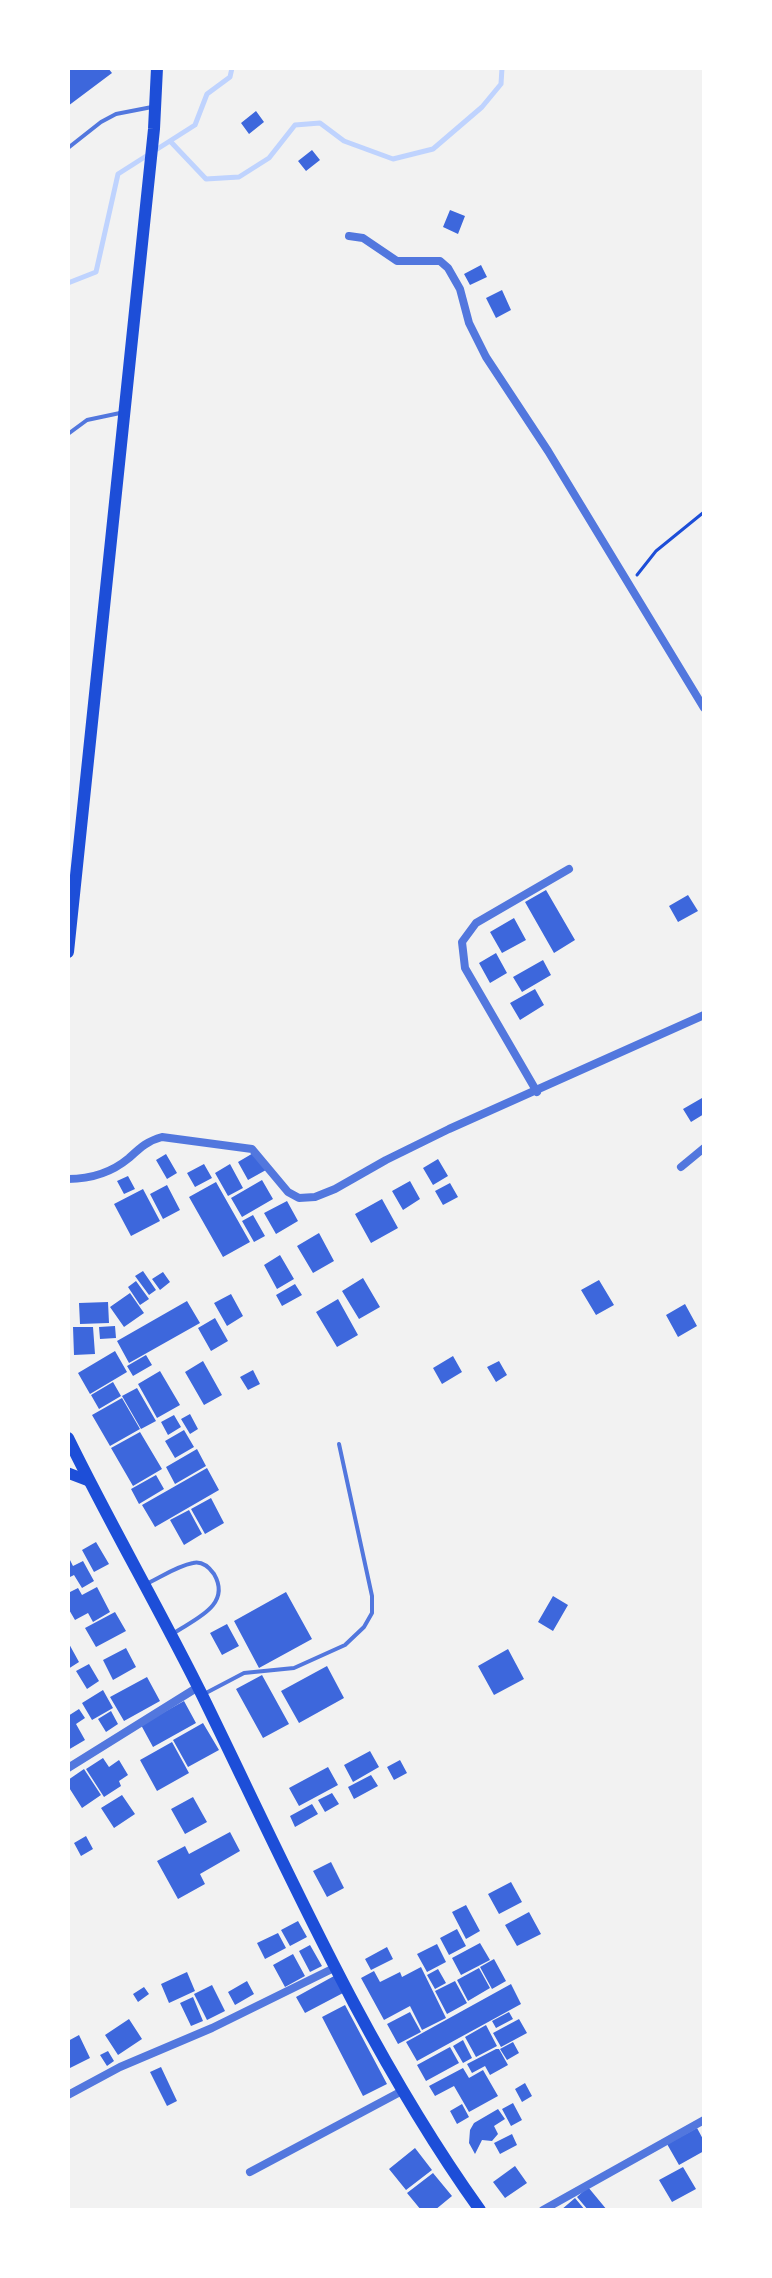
<!DOCTYPE html>
<style>
body{margin:0}
#map{position:relative;width:772px;height:2278px;overflow:hidden;background:#f2f2f2;font-family:Rubik,sans-serif}
canvas{display:block}
.frame{position:absolute;inset:0;border:70px solid #fff;pointer-events:none}
</style>
<div id="map">
<canvas width="772" height="2278"></canvas>
<div class="frame"></div>
</div>
<script>
const g = document.querySelector('canvas').getContext('2d');
g.lineJoin = 'round';
function trace(path, color, width, dash) { g.strokeStyle = color; g.lineWidth = width; g.lineCap = dash ? 'butt' : 'round'; g.setLineDash(dash || []); g.stroke(path); }
function fillPath(path, color) { g.fillStyle = color; g.fill(path, 'evenodd'); }
trace(new Path2D(`
 M170,141L206,179L239,177L269,158L295,125L320,123L344,141L393,159L433,149L482,107L501,84L502,68
 M68,283L96,272L118,174L195,125L207,94L230,77L232,68`), '#bfd3fe', 5);
fillPath(new Path2D(`
 M68,68H108L112,73L68,106Z
 M256,111L264,122L249,134L241,123Z
 M312,150L320,160L306,171L298,161Z
 M450,210L465,216L458,234L443,227Z
 M481,265L487,277L470,285L464,274Z
 M502,290L511,310L496,318L486,298Z
 M546,890L575,940L554,953L525,902Z
 M688,895L698,911L678,922L669,906Z
 M514,918L526,940L502,953L490,932Z
 M496,953L507,973L490,983L479,963Z
 M543,960L551,975L522,992L513,977Z
 M535,989L544,1005L520,1020L510,1003Z
 M702,1098L704,1114L691,1122L683,1109Z
 M255,1152L266,1170L248,1180L238,1162Z
 M166,1154L177,1173L167,1179L156,1160Z
 M438,1159L448,1176L433,1185L423,1168Z
 M204,1164L212,1178L195,1187L187,1173Z
 M230,1164L243,1188L228,1196L215,1173Z
 M128,1176L135,1189L124,1194L117,1181Z
 M262,1180L273,1199L242,1217L231,1198Z
 M410,1181L420,1199L403,1210L392,1191Z
 M216,1182L250,1242L223,1257L189,1197Z
 M450,1183L458,1197L443,1205L435,1191Z
 M167,1185L180,1210L163,1219L150,1194Z
 M143,1189L160,1221L131,1236L114,1204Z
 M382,1199L398,1228L371,1243L355,1214Z
 M287,1201L298,1221L276,1234L264,1213Z
 M253,1215L265,1236L254,1242L242,1221Z
 M319,1233L334,1261L313,1273L297,1246Z
 M280,1255L294,1279L277,1289L264,1265Z
 M143,1271L156,1290L149,1295L135,1276Z
 M163,1272L170,1282L160,1290L152,1279Z
 M363,1278L380,1307L359,1319L342,1291Z
 M599,1280L614,1305L596,1315L581,1290Z
 M136,1281L149,1299L140,1305L128,1287Z
 M295,1284L302,1295L282,1306L276,1295Z
 M130,1293L144,1313L124,1327L110,1307Z
 M231,1294L243,1316L227,1326L214,1303Z
 M338,1299L358,1335L337,1347L316,1312Z
 M187,1301L200,1323L129,1363L117,1341Z
 M108,1302L109,1323L80,1324L79,1303Z
 M685,1304L697,1326L678,1337L666,1315Z
 M215,1318L228,1341L211,1351L198,1328Z
 M115,1326L116,1338L100,1339L99,1327Z
 M73,1327H93L95,1354L74,1355Z
 M115,1351L127,1372L90,1394L78,1373Z
 M146,1355L152,1365L133,1376L127,1366Z
 M453,1356L462,1372L442,1384L433,1368Z
 M203,1361L222,1395L204,1405L185,1372Z
 M499,1361L507,1375L496,1382L487,1367Z
 M253,1370L260,1384L248,1390L240,1377Z
 M160,1371L180,1405L157,1418L138,1384Z
 M113,1382L121,1396L99,1409L91,1395Z
 M137,1388L156,1421L141,1429L122,1396Z
 M122,1398L140,1429L110,1446L92,1415Z
 M190,1414L198,1429L190,1434L181,1419Z
 M174,1415L181,1427L168,1435L161,1422Z
 M184,1430L194,1447L175,1458L165,1441Z
 M140,1432L162,1469L133,1486L111,1448Z
 M197,1449L206,1466L175,1484L166,1467Z
 M207,1468L219,1490L155,1527L142,1505Z
 M156,1475L164,1489L139,1504L131,1489Z
 M211,1498L224,1523L205,1534L191,1509Z
 M189,1510L202,1534L184,1545L170,1520Z
 M96,1542L109,1564L94,1572L82,1550Z
 M68,1556L73,1566L83,1561L94,1581L82,1588L74,1575L68,1578Z
 M97,1587L110,1612L93,1622L88,1613L75,1620L68,1608V1593L78,1588L82,1595Z
 M286,1592L312,1639L259,1668L234,1621Z
 M553,1596L568,1605L553,1631L538,1622Z
 M115,1612L126,1631L96,1647L85,1628Z
 M227,1624L239,1646L222,1655L210,1633Z
 M68,1642L79,1662L68,1669Z
 M126,1648L136,1667L113,1680L103,1660Z
 M508,1649L524,1679L494,1695L478,1666Z
 M89,1664L99,1681L87,1689L76,1671Z
 M327,1666L344,1698L299,1723L281,1691Z
 M262,1675L289,1724L263,1738L236,1689Z
 M147,1677L160,1701L124,1721L110,1697Z
 M103,1690L113,1708L92,1720L82,1703Z
 M184,1701L196,1723L153,1747L141,1725Z
 M79,1709L85,1718L76,1724L85,1740L68,1750V1716Z
 M111,1711L118,1724L106,1732L98,1719Z
 M203,1723L219,1750L188,1767L173,1740Z
 M172,1742L189,1773L157,1791L140,1760Z
 M370,1751L379,1767L353,1782L344,1765Z
 M103,1758L109,1767L119,1760L128,1775L119,1781L121,1786L104,1797L86,1769Z
 M400,1760L407,1773L394,1780L387,1767Z
 M328,1767L338,1785L299,1806L289,1788Z
 M84,1769L101,1795L82,1808L68,1786V1780Z
 M371,1775L378,1786L354,1799L348,1787Z
 M332,1793L339,1804L325,1812L318,1800Z
 M122,1795L135,1814L114,1828L101,1808Z
 M193,1797L207,1822L185,1834L171,1809Z
 M312,1804L318,1814L295,1827L290,1816Z
 M230,1832L240,1851L200,1874L205,1884L178,1899L157,1861L185,1846L189,1854Z
 M86,1836L93,1849L81,1856L74,1843Z
 M331,1862L344,1888L327,1897L313,1871Z
 M511,1882L522,1902L499,1914L488,1894Z
 M466,1905L480,1931L466,1939L452,1912Z
 M529,1912L541,1934L517,1946L505,1925Z
 M298,1921L307,1937L290,1946L281,1930Z
 M457,1929L466,1946L449,1955L440,1938Z
 M278,1933L286,1948L265,1959L257,1943Z
 M480,1943L490,1960L461,1975L452,1958Z
 M437,1944L446,1962L427,1972L417,1954Z
 M310,1945L322,1966L310,1972L299,1951Z
 M387,1947L393,1959L371,1970L365,1959Z
 M293,1954L305,1976L285,1987L273,1965Z
 M494,1959L506,1981L492,1989L480,1967Z
 M421,1967L446,2018L422,2030L410,2006L384,2020L361,1978L374,1971L380,1982L400,1972L402,1977Z
 M479,1968L490,1988L468,2001L457,1980Z
 M438,1969L446,1983L435,1989L427,1975Z
 M187,1972L195,1991L169,2003L161,1984Z
 M334,1976L343,1993L305,2013L296,1997Z
 M247,1981L254,1994L235,2005L228,1992Z
 M455,1981L467,2003L447,2014L435,1991Z
 M511,1984L521,2004L417,2061L406,2042Z
 M212,1985L225,2011L207,2020L194,1994Z
 M144,1987L149,1994L138,2002L133,1994Z
 M193,1997L203,2021L191,2026L180,2003Z
 M345,2005L387,2084L363,2096L322,2017Z
 M410,2012L421,2032L398,2044L387,2024Z
 M509,2012L513,2019L496,2028L492,2021Z
 M129,2019L142,2039L118,2055L105,2035Z
 M519,2019L527,2033L501,2047L493,2033Z
 M486,2025L497,2046L476,2057L465,2037Z
 M79,2035L90,2058L68,2069V2041Z
 M463,2040L472,2058L463,2063L453,2046Z
 M513,2042L519,2053L507,2060L500,2049Z
 M450,2047L459,2063L426,2081L417,2065Z
 M496,2049H499L508,2065L490,2075L485,2066L472,2073L467,2064Z
 M108,2051L114,2061L107,2066L100,2055Z
 M161,2067L177,2101L167,2106L150,2072Z
 M463,2068L469,2078L483,2070L498,2096L469,2112L454,2086L435,2096L429,2086Z
 M525,2083L532,2096L522,2102L515,2089Z
 M513,2103L522,2120L511,2126L502,2109Z
 M462,2104L469,2117L457,2124L450,2111Z
 M498,2109L505,2119L494,2126L498,2134L492,2141L482,2140L475,2154L469,2143L470,2130L474,2123Z
 M697,2128L704,2141V2151L679,2165L667,2144Z
 M512,2134L517,2145L500,2154L494,2143Z
 M415,2148L432,2170L406,2190L389,2169Z
 M515,2166L527,2183L505,2198L493,2182Z
 M683,2167L696,2189L672,2202L659,2180Z
 M433,2173L452,2196L435,2210H421L407,2193Z
 M588,2187L607,2210H588L577,2197Z
 M575,2198L585,2210H561Z`), '#3d67dc');
trace(new Path2D(`
 M637,575L656,551L704,512`), '#1d4ed8', 3);
trace(new Path2D(`
 M68,148L101,122L116,114L152,107
 M68,434L87,420L120,413
 M146,1584C161,1577 177,1566 193,1563C202,1561 209,1567 214,1574C232,1605 195,1619 174,1633
 M204,1694L244,1673L294,1668L345,1645L364,1627L372,1613V1596L339,1444`), '#5277de', 4);
trace(new Path2D(`
 M349,236L363,238L397,261H440L448,268L460,289L469,323L486,357L548,451L704,708
 M537,1092L465,968L462,942L476,923L569,869
 M681,1167L704,1148
 M68,1179C91,1179 111,1173 129,1158C140,1148 147,1141 162,1137L252,1149L288,1192L299,1198L315,1197L335,1189L386,1160L449,1129L704,1015
 M68,1768L198,1687
 M68,2095L120,2067L212,2028L336,1967
 M250,2172L402,2091
 M543,2210L704,2120`), '#5277de', 8);
trace(new Path2D(`
 M68,1473L89,1481`), '#1d4ed8', 11);
trace(new Path2D(`
 M68,952L154,129L157,68
 M68,1438C111,1526 160,1610 203,1697C288,1871 367,2052 480,2210`), '#1d4ed8', 12);
</script>
